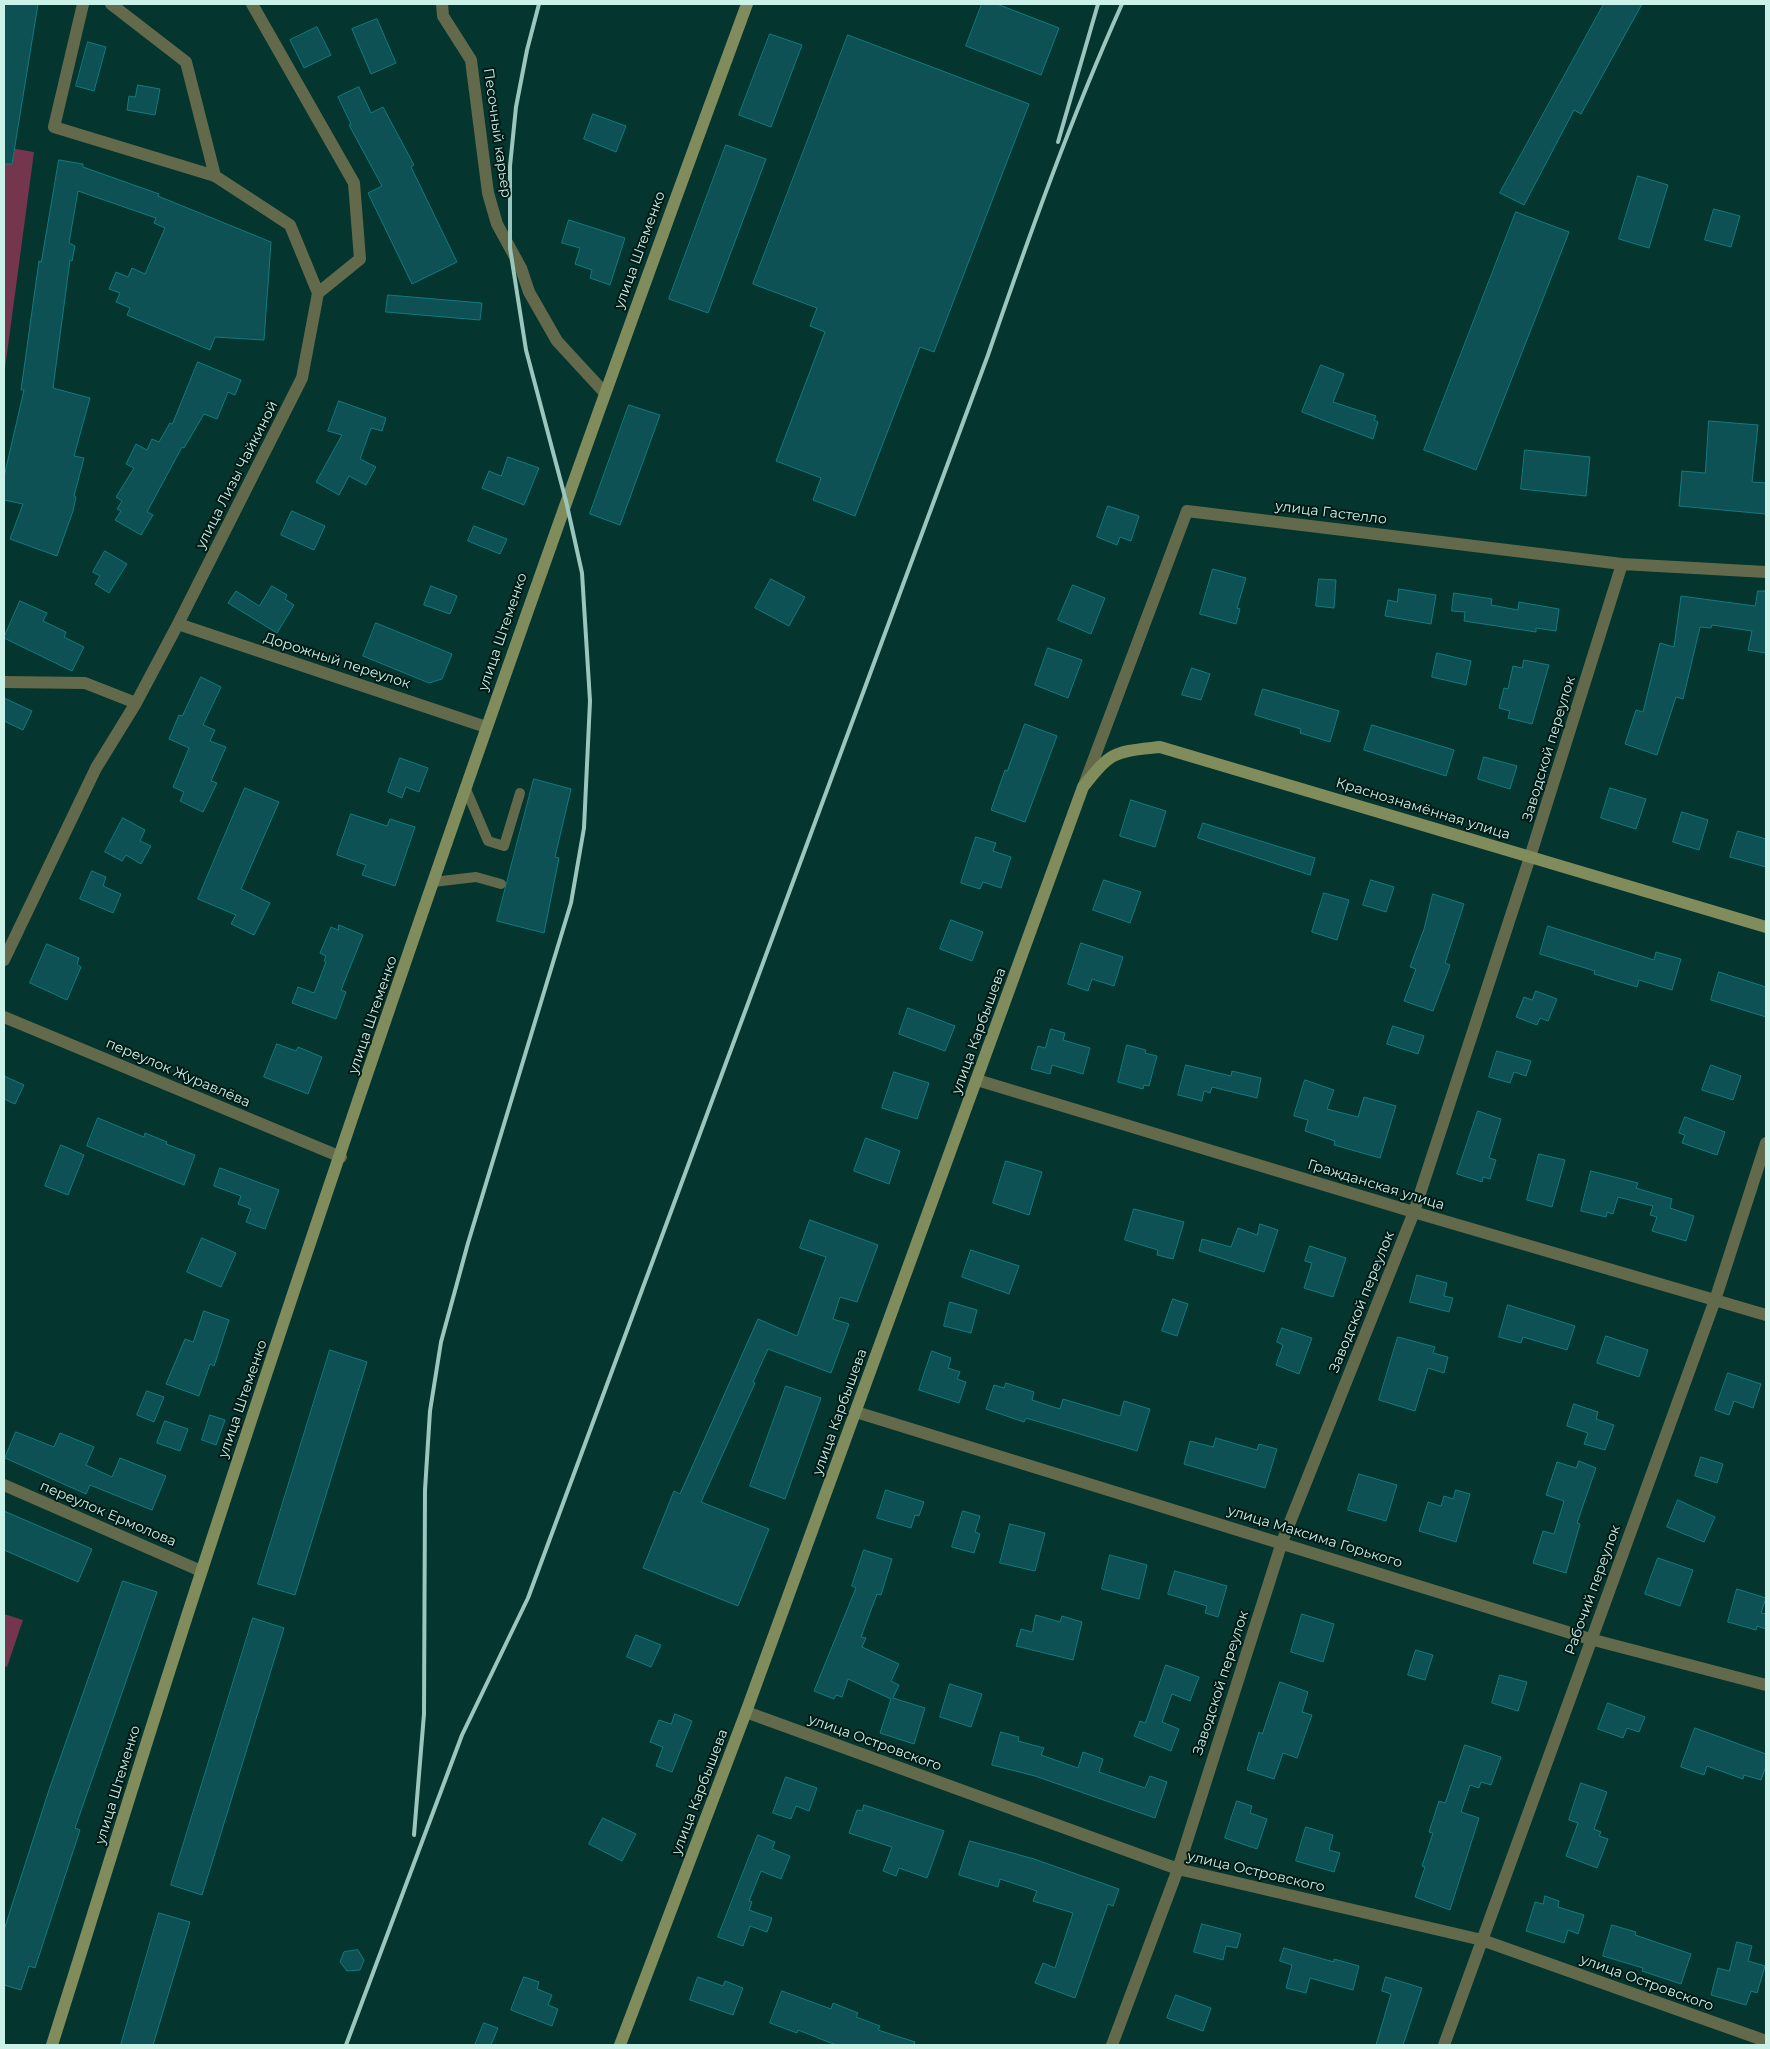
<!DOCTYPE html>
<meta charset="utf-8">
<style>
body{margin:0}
#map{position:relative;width:1770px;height:2049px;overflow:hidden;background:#04352e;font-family:Montserrat,sans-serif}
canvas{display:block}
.frame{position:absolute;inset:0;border:5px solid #caf2e9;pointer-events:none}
</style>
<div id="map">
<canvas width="1770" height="2049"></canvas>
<div class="frame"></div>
</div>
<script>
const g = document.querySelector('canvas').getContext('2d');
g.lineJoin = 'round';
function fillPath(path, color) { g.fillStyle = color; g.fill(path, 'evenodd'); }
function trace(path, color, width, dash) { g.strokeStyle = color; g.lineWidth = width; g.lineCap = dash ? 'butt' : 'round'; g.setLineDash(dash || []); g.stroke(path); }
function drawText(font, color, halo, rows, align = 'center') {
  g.font = font + ' Montserrat,sans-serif'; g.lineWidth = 4; g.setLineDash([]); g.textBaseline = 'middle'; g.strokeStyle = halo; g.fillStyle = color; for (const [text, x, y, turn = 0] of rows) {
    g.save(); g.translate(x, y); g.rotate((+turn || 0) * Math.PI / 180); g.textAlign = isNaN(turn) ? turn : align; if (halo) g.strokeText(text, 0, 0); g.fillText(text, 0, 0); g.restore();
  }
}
fillPath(new Path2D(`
 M4,147L34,152L4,376Z
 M4,1614L23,1620L7,1667L4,1666Z`), '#74364c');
const building = new Path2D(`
 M4,4H38L12,164H4Z
 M982,4H997L1059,28L1041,75L966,46Z
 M1604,4H1642L1581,114L1574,110L1524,205L1500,193Z
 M377,19L396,63L371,74L352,29Z
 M317,27L331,55L304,68L290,40Z
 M770,34L802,45L771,127L739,115Z
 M848,35L1029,104L934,352L920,347L855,516L813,500L821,478L776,461L825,332L810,326L817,308L753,284Z
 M88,42L106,47L94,91L76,86Z
 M138,85L160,89L155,115L127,110L129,96L135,97Z
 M359,87L371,113L383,107L414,165L411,167L457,262L412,284L368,193L382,186L349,125L351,124L338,97Z
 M593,114L626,126L616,152L584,139Z
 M726,145L766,159L708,313L669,299Z
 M59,160L83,164V167L159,194L158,196L271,242L264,340L215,337L210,350L127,315L130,308L116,302L120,293L109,289L116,272L128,277L132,268L145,274L165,228L154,223L156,218L78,191L69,243L75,246L72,261L70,260L53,388L90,398L74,456L84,458L74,496L76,497L73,511L57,556L10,539L23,504L4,500V477L24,390H21L39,261L41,262Z
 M1638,176L1668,185L1649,248L1619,239Z
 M1714,209L1740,216L1731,247L1705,240Z
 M1516,212L1569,232L1476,470L1424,450Z
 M569,220L625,238L610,285L590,278L592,270L575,264L580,248L562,243Z
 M388,295L482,303L480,320L386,312Z
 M198,362L241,380L235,395L228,392L217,419L204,414L184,448L182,447L147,512L153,515L141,535L115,520L121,511L117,509L122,501L116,497L134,468L126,464L136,444L147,450L152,439L159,442L170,423L172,424Z
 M1321,365L1344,374L1333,402L1376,416L1374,420L1378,422L1373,439L1302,412Z
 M339,401L386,418L382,431L371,428L360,459L376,467L366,485L349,476L339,495L316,482L342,435L328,431Z
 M629,405L660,415L620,525L590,514Z
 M1709,421L1758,425L1752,482L1766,483V514L1679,506L1682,471L1705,473Z
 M1525,450L1590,457L1586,496L1521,489Z
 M508,457L539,468L524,505L482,488L489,471L501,476Z
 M1108,506L1139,516L1131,541L1120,537L1117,545L1097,537Z
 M292,511L325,526L314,550L281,535Z
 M474,526L507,539L500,554L468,541Z
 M105,551L127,564L109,593L95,584L100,576L93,572Z
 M1213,569L1246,578L1237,608L1240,609L1236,624L1200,614Z
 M771,579L805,597L789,626L755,608Z
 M1319,579L1336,580L1334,608L1316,606Z
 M1073,585L1105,598L1091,634L1058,620Z
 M272,586L287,595L285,599L294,605L277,633L228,603L236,591L259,606Z
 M431,586L457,596L450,614L424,605Z
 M1399,589L1436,595L1431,624L1385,616L1388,600L1397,602Z
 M1758,591H1766V653L1748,650L1752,631L1712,625L1711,628L1700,627L1683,699L1676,697L1657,755L1625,744L1636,710L1643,712L1660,643L1674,647L1681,596L1755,606Z
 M1454,593L1492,599L1491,605L1518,610L1519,602L1559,609L1556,631L1536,628V632L1464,621L1465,612L1452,611Z
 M20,601L47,613L43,621L66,632L64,637L84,647L72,671L4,638Z
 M376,623L452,654L442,679L429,683L363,656Z
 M1048,648L1082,660L1068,698L1035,685Z
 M1437,653L1471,661L1466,685L1432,677Z
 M1524,660L1549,665L1532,724L1508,718L1510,711L1499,708L1504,688L1508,689L1513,666L1522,668Z
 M1192,668L1210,674L1201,700L1182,695Z
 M201,677L221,687L203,725L215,730L210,741L226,747L211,781L217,783L203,812L180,801L184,792L173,787L189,748L169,739L179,715L182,716Z
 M1263,689L1339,711L1330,742L1300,733L1301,729L1255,715Z
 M4,698L32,711L23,730L4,721Z
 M1025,724L1057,736L1025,822L991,810L1005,770L1007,771Z
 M1372,725L1454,750L1446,776L1364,750Z
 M1484,757L1517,766L1510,789L1478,779Z
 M400,758L428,768L419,792L406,787L402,798L388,792Z
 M534,779L571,789L555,857L559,858L544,933L497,921Z
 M245,788L279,802L241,889L270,903L254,935L231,924L236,915L198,899Z
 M1610,788L1646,799L1636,829L1601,818Z
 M1131,800L1166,811L1155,847L1120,836Z
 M1682,812L1708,820L1699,850L1673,842Z
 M351,814L387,826L390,819L415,827L395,886L362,875L366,865L337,855Z
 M123,818L145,830L140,841L151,846L141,864L126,855L122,861L105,852Z
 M1203,823L1315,858L1310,875L1198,838Z
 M1738,831L1766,839V867L1730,857Z
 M976,837L996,843L993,851L1011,857L1001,888L983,882L980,889L961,883Z
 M92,871L106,877L103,886L121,894L113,913L80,899Z
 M1104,880L1141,892L1130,923L1093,910Z
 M1371,880L1394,887L1386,912L1363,905Z
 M1324,893L1349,900L1337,940L1312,932Z
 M1433,894L1464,904L1445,963L1450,965L1433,1011L1404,1001L1416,969L1410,967L1424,929Z
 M951,920L983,932L972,961L940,949Z
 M339,925L363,935L341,990L346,992L336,1019L292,1003L298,987L314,993L326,962L324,961L326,956L320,953L331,927L338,930Z
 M1548,926L1654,960L1656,952L1681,959L1672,990L1639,980L1637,987L1594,974L1595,971L1540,954Z
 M1081,943L1123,957L1114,986L1092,979L1088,991L1068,984Z
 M47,944L79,958L77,964L81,967L67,1000L30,983Z
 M1719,972L1766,987V1017L1711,1000Z
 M1536,991L1557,999L1548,1021L1540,1018L1537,1025L1516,1017L1524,997L1532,1000Z
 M908,1008L955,1026L945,1051L899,1034Z
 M1393,1026L1424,1036L1418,1054L1387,1044Z
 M1051,1029L1065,1033L1063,1040L1090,1048L1083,1074L1052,1065L1050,1074L1031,1069L1038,1046L1045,1048Z
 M277,1044L296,1051L298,1047L322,1057L308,1094L264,1077Z
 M1127,1045L1146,1050L1145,1053L1157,1056L1149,1086L1144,1085L1143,1089L1118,1082Z
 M1497,1051L1531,1061L1526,1076L1514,1072L1510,1083L1489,1077Z
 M1186,1065L1231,1076L1232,1071L1261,1078L1257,1098L1212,1087L1210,1093L1204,1091L1202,1101L1178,1095Z
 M1711,1065L1741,1076L1733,1100L1702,1090Z
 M894,1072L929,1083L917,1119L882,1108Z
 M4,1076L24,1085L15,1104L4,1099Z
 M1305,1080L1334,1090L1327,1109L1358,1117L1364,1097L1396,1106L1380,1158L1334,1145L1335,1141L1305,1131L1308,1120L1294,1116Z
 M1478,1111L1501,1119L1489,1158L1496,1160L1490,1179L1483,1177L1482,1182L1457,1174Z
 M1685,1117L1725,1132L1717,1155L1682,1143L1685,1135L1679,1133Z
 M98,1118L144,1137L145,1133L167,1142L166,1144L195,1155L184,1185L87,1146Z
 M866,1138L900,1151L889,1184L854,1171Z
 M61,1145L84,1155L68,1195L45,1186Z
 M1539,1154L1565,1160L1552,1207L1527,1200Z
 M1006,1161L1042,1172L1029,1215L993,1203Z
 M220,1168L279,1190L265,1229L246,1222L251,1209L238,1204L241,1196L214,1186Z
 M1591,1171L1638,1183L1636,1188L1672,1199L1670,1208L1694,1216L1686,1241L1652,1231L1657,1217L1650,1215L1653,1206L1618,1197L1613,1214L1607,1212L1606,1217L1581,1211Z
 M1134,1209L1184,1222L1173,1259L1157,1255L1158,1250L1125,1240Z
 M810,1220L878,1245L857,1302L840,1297L833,1319L849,1324L831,1373L768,1349L753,1382L755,1383L701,1502L769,1529L738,1606L643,1568L674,1491L680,1494L758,1319L797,1336L826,1257L800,1248Z
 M1260,1224L1278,1230L1264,1272L1199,1251L1202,1239L1231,1247L1238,1228L1257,1235Z
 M202,1238L236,1253L221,1287L187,1272Z
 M1310,1246L1346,1258L1333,1297L1304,1288L1312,1263L1305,1261Z
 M971,1250L1019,1266L1009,1294L962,1277Z
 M1417,1275L1447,1283L1444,1296L1453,1298L1449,1312L1410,1302Z
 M1173,1299L1188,1304L1177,1336L1162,1331Z
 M950,1302L977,1310L971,1333L944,1326Z
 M1508,1305L1575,1326L1567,1350L1523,1337L1521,1343L1499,1337Z
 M204,1311L229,1320L214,1366L210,1364L199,1396L166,1384L185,1339L193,1342Z
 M1282,1328L1312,1338L1299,1374L1276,1365L1283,1345L1277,1342Z
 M1606,1336L1648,1350L1639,1377L1597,1363Z
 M1398,1337L1435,1347L1433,1353L1448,1357L1444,1373L1428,1368L1415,1411L1379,1400Z
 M330,1350L367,1362L295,1595L258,1584Z
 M932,1351L951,1358L948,1368L960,1372L957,1379L966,1382L959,1403L919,1390Z
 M1728,1373L1761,1384L1753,1408L1734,1401L1729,1415L1715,1410Z
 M1006,1383L1034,1392L1032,1400L1060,1409L1063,1399L1120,1416L1124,1401L1150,1409L1137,1451L1026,1418L1024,1422L986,1409L994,1385L1004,1388Z
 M786,1386L821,1398L785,1499L750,1486Z
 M147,1391L164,1397L154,1422L137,1415Z
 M1574,1404L1598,1412L1596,1419L1614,1425L1605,1450L1584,1444L1588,1433L1567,1426Z
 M210,1415L225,1420L216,1445L202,1440Z
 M165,1421L188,1429L180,1451L157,1443Z
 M16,1432L54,1447L60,1433L94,1447L86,1465L112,1477L120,1458L166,1476L152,1510L90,1485L86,1494L5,1458Z
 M1216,1438L1257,1450L1259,1444L1277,1449L1265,1488L1184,1464L1190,1441L1213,1447Z
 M1701,1457L1723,1464L1717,1483L1695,1476Z
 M1579,1461L1596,1468L1577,1523L1580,1524L1566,1573L1533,1563L1543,1531L1554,1534L1564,1501L1546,1495L1557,1462L1576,1468Z
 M1359,1474L1397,1485L1386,1521L1348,1510Z
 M886,1490L924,1502L919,1516L915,1515L911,1528L877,1518Z
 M1456,1490L1470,1494L1456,1542L1419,1531L1428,1502L1441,1506L1444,1496L1453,1499Z
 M1678,1500L1715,1517L1704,1542L1667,1527Z
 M4,1511L92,1549L78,1582L4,1550Z
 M963,1511L980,1516L975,1532L980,1534L974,1553L952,1547Z
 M1010,1524L1045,1533L1035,1571L1000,1563Z
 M864,1550L892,1559L881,1595L877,1594L861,1637L866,1638L862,1647L899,1664L891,1681L899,1685L893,1698L925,1708L914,1744L880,1733L891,1699L848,1679L842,1697L836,1695L834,1699L814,1691L856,1588L852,1586Z
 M1110,1555L1147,1565L1139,1599L1102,1589Z
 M1658,1558L1693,1570L1680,1606L1645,1594Z
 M1175,1571L1227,1586L1218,1617L1205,1613L1207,1606L1168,1594Z
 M123,1581L157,1592L75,1828L80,1830L35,1968L29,1966L21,1990L4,1985V1930L49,1790Z
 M1737,1589L1766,1598L1761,1613L1766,1614V1629L1757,1626L1756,1630L1728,1622Z
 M1302,1614L1334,1624L1323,1662L1291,1652Z
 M1036,1615L1060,1622L1062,1616L1082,1622L1073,1660L1016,1646L1021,1629L1032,1632Z
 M253,1618L284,1628L202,1895L171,1885Z
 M636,1635L661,1645L651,1667L627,1657Z
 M1416,1650L1433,1655L1425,1680L1408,1675Z
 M1166,1665L1199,1677L1190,1701L1172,1694L1162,1722L1179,1729L1171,1751L1134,1736L1140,1721L1145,1723Z
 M1500,1675L1527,1682L1518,1711L1492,1703Z
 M1280,1682L1308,1692L1302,1712L1312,1715L1297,1758L1283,1753L1274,1779L1247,1770L1259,1732L1262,1734Z
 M950,1684L982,1694L971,1727L940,1717Z
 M1608,1703L1645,1717L1639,1732L1627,1728L1623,1738L1598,1729Z
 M675,1714L692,1721L672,1772L656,1766L663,1747L650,1742L659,1720L671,1724Z
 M1695,1728L1766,1754V1766L1761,1780L1744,1775L1743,1779L1707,1766L1704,1775L1681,1767Z
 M1001,1732L1019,1737L1018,1741L1044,1748L1041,1755L1078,1768L1083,1752L1103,1759L1099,1772L1145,1788L1150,1776L1167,1782L1155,1818L1035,1776L992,1765Z
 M1465,1745L1501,1757L1491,1785L1481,1782L1479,1788L1470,1785L1461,1812L1479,1818L1450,1910L1415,1897L1425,1867L1422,1866L1433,1833L1429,1832L1439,1801L1445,1803Z
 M786,1777L817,1788L809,1811L796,1806L791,1819L773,1813Z
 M1581,1783L1607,1792L1594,1829L1601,1832L1599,1836L1608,1839L1597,1868L1566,1856L1578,1823L1569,1820Z
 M1237,1801L1252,1806L1250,1813L1267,1819L1257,1849L1225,1838Z
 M864,1805L944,1831L927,1878L899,1868L896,1876L883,1871L892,1847L849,1833L857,1810L862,1811Z
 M603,1818L636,1834L622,1861L589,1844Z
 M1306,1827L1333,1835L1329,1850L1340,1853L1334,1872L1296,1861Z
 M758,1835L775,1842L772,1849L790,1856L781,1879L761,1871L749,1901L752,1902L749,1910L772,1918L767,1932L750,1926L743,1946L718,1937Z
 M970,1841L1034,1859L1119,1889L1113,1906L1108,1904L1075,1998L1035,1983L1043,1963L1055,1968L1073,1913L1033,1901L1037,1891L1000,1879L998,1887L959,1875Z
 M1545,1896L1559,1901L1558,1907L1584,1915L1578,1934L1568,1930L1564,1943L1526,1931L1535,1902L1543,1904Z
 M159,1913L190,1922L153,2045H121Z
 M1202,1924L1241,1934L1237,1948L1226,1946L1223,1960L1194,1952Z
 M1612,1925L1636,1932L1635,1935L1691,1954L1681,1984L1642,1971L1643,1968L1603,1956Z
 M1737,1942L1752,1946L1748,1961L1765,1966L1757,1993L1751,1991L1746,2005L1711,1995L1718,1968L1729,1971Z
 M1284,1948L1334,1962V1959L1359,1966L1353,1990L1310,1978L1306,1993L1286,1988L1292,1965L1280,1961Z
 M358,1950L364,1960L360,1970L347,1971L340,1962L344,1952Z
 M524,1977L539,1982L537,1989L552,1995L548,2005L558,2009L552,2026L511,2010Z
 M698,1977L723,1986L725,1981L743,1988L733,2015L690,2000Z
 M1386,1977L1422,1988L1403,2045H1376L1391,1994L1382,1991Z
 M782,1991L831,2009L833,2003L858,2013L856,2017L880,2026L878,2030L915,2042L914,2045H836L798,2030L797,2033L770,2023Z
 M1176,1995L1211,2008L1203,2031L1167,2018Z
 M484,2023L498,2028L491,2045H475Z`);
fillPath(building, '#0d5154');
trace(building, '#127b7f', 1);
trace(new Path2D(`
 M465,787L488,841L504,846L520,793
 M433,882L476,877L501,884`), '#626a4b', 10);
trace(new Path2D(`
 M83,4L54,127L215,176L290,225L318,293
 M111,4L186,62L215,176
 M442,4L443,16L471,60L488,193L497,224L521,268L529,292L557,341L604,392
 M178,624L486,727
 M4,682L85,683L136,703
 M1084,785L1187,511L1622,564L1766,572
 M4,960L96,768L136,703L178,624L302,378L318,293L360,259L354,183L252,4
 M4,1017L341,1157
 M977,1080L1417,1213L1766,1315
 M856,1412L1590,1639L1766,1685
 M4,1485L201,1571
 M746,1712L1178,1869L1482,1940L1766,2041
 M1112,2045L1178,1869L1282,1542L1414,1212L1530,857L1622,564
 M1444,2045L1715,1300L1766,1143`), '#626a4b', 12);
trace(new Path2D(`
 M52,2045C102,1887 150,1728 202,1570C373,1044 556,522 747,4
 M620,2045L746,1712L1083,787C1112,750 1114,752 1160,747L1766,927`), '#808c5b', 12);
trace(new Path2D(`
 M1058,142L1098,4
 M414,1835L424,1714L425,1490L430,1411L441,1342L468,1243L571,903L584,828L590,701L582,573L566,501L526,350L510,248V166L516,107L527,50L539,4
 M346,2045L462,1735L528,1598L988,355C1029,236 1071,118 1122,4`), '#9bc6bd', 4);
drawText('14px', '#caf2e9', '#011a16', [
 ["Песочный карьер",497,133,82],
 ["улица Штеменко",640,250,-70],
 ["улица Лизы Чайкиной",237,475,-63],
 ["улица Гастелло",1331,513,7],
 ["улица Штеменко",503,632,-71],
 ["Дорожный переулок",337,661,18],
 ["Заводской переулок",1549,749,-73],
 ["Краснознамённая улица",1423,809,17],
 ["улица Штеменко",373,1015,-71],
 ["улица Карбышева",979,1031,-70],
 ["переулок Журавлёва",178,1073,23],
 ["Гражданская улица",1376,1185,17],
 ["Заводской переулок",1362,1302,-68],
 ["улица Штеменко",243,1399,-71],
 ["улица Карбышева",840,1412,-70],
 ["переулок Ермолова",108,1514,23],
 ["улица Максима Горького",1315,1537,17],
 ["Рабочий переулок",1593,1590,-70],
 ["Заводской переулок",1221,1683,-72],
 ["улица Островского",875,1743,20],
 ["улица Штеменко",118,1785,-73],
 ["улица Карбышева",700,1792,-69],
 ["улица Островского",1256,1872,13],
 ["улица Островского",1647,1983,20]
]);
</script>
